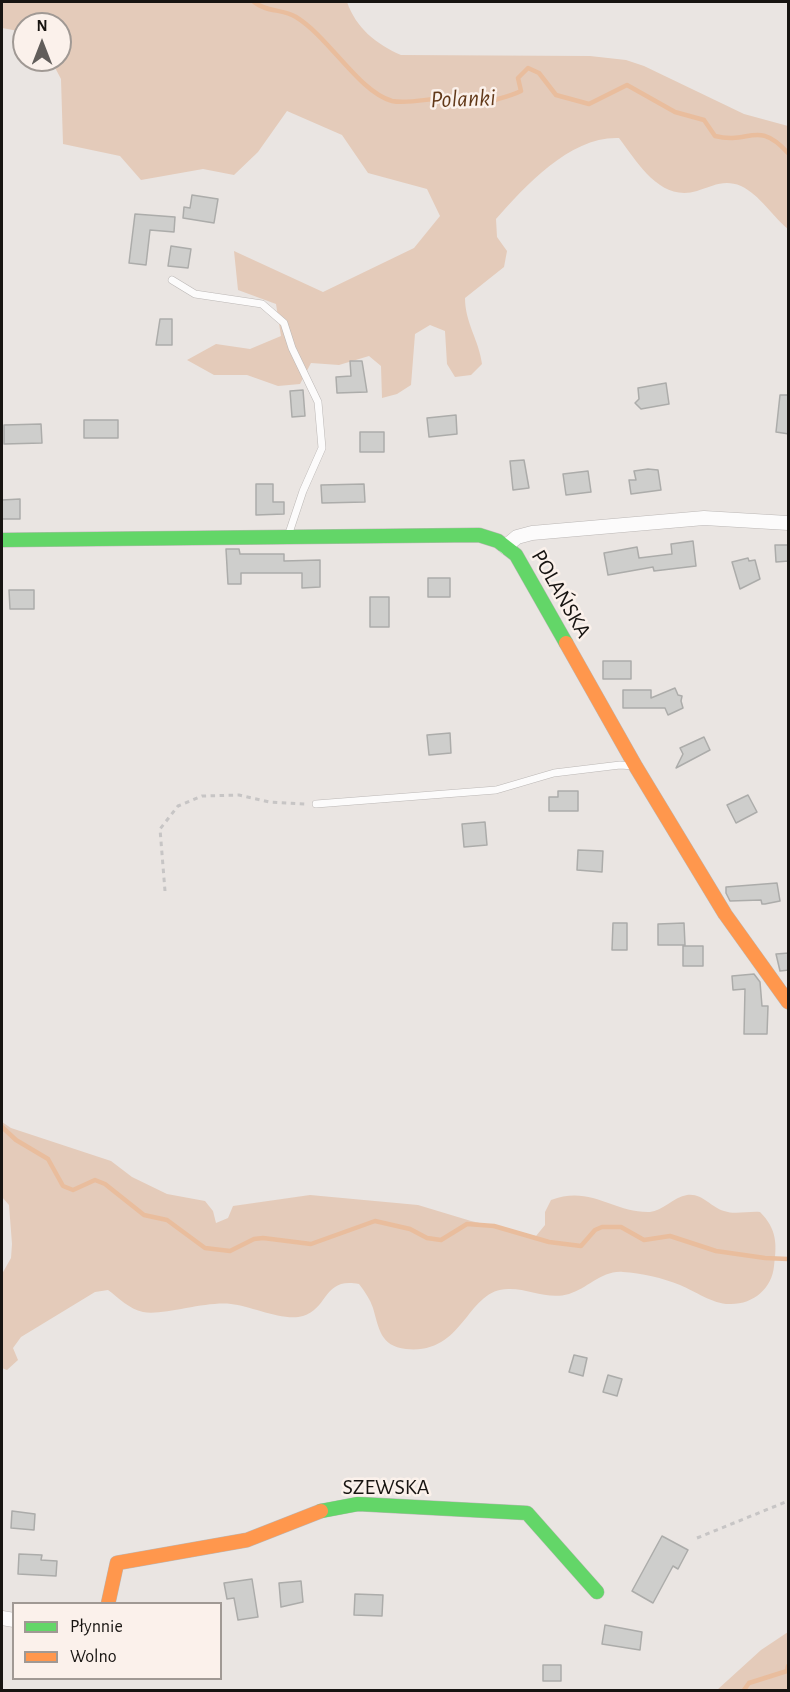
<!DOCTYPE html>
<meta charset="utf-8">
<style>
body{margin:0}
#map{position:relative;width:790px;height:1692px;overflow:hidden;background:#eae5e2;font-family:"Alegreya Sans",sans-serif}
canvas{display:block}
.frame{position:absolute;inset:0;border:3px solid #171411;pointer-events:none}
.legend{position:absolute;left:12px;top:1602px;width:210px;height:78px;box-sizing:border-box;background:#fbf1eb;border:2px solid #a09994;margin:0;padding:8px 10px;list-style:none;font-size:18px;color:#171411}
.legend li{display:flex;align-items:center;gap:12px;height:30px}
.legend b{width:30px;border:2px solid #a09994}
.north{position:absolute;left:12px;top:12px;width:60px;height:60px;box-sizing:border-box;background:#fbf1eb;border:2px solid #a09994;border-radius:50%;rotate:0deg;font-size:16px;font-weight:700;line-height:24px;text-align:center;color:#171411}
.north::after{content:'';display:block;margin:auto;width:21px;height:27px;background:#615d5a;clip-path:polygon(50% 0,100% 100%,50% 72%,0 100%)}
</style>
<div id="map">
<canvas width="790" height="1692"></canvas>
<div class="frame"></div>
<ul class="legend">
<li><b style="height:8px;background:#63d668"></b>Płynnie</li>
<li><b style="height:8px;background:#ff974d"></b>Wolno</li>
</ul>
<div class="north">N</div>
</div>
<script>
const g = document.querySelector('canvas').getContext('2d');
g.lineJoin = 'round';
function fillPath(path, color) { g.fillStyle = color; g.fill(path, 'evenodd'); }
function trace(path, color, width, dash) { g.strokeStyle = color; g.lineWidth = width; g.lineCap = dash ? 'butt' : 'round'; g.setLineDash(dash || []); g.stroke(path); }
function drawText(font, color, halo, rows, align = 'center') {
  g.font = font + ' "Alegreya Sans",sans-serif'; g.lineWidth = 5; g.setLineDash([]); g.textBaseline = 'middle'; g.strokeStyle = halo; g.fillStyle = color; for (const [text, x, y, turn = 0] of rows) {
    g.save(); g.translate(x, y); g.rotate((+turn || 0) * Math.PI / 180); g.textAlign = isNaN(turn) ? turn : align; if (halo) g.strokeText(text, 0, 0); g.fillText(text, 0, 0); g.restore();
  }
}
fillPath(new Path2D(`
 M2,2H347C356,28 376,44 401,55L590,56L626,60L644,66L744,114L788,126V229C772,216 760,195 741,186C724,179 713,186 697,191C660,202 638,163 619,138C571,136 526,185 496,219L497,237L507,251L504,267L465,298C465,323 479,340 482,364L471,375L455,377L447,364L445,331L430,325L415,334L411,385L397,394L382,398L381,366L369,356L339,365L311,363L300,384L278,386L247,375H214L187,360L216,344L250,349L281,336L276,304L238,290L234,251L323,292L414,248L440,216L427,189L368,173L342,135L287,111L258,152L234,175L203,169L141,180L120,156L63,144L61,79L51,60H60V24H24V32L2,28Z
 M2,1122L11,1128L111,1161L132,1177L167,1194L205,1201L213,1211L216,1223L228,1218L233,1206L310,1195L418,1205L471,1221L536,1236L545,1225V1212L551,1200C591,1185 613,1213 650,1212C662,1211 674,1197 687,1195C703,1193 710,1207 724,1211C735,1215 748,1211 760,1212C777,1229 777,1244 774,1266C772,1288 754,1304 731,1304C714,1305 695,1291 680,1285C663,1278 641,1273 623,1272C602,1270 587,1289 569,1294C548,1300 530,1289 510,1289C466,1287 466,1355 406,1349C380,1346 379,1328 373,1308C370,1299 365,1292 359,1284C323,1277 329,1308 303,1316C284,1322 251,1306 231,1304C205,1301 163,1316 143,1312C129,1309 119,1298 108,1290L95,1292L21,1337L13,1348L18,1360L7,1370L2,1368V1274L11,1258L12,1244L9,1205L2,1197Z
 M788,1632V1690H717L761,1650Z`), '#e4cbba');
trace(new Path2D(`
 M254,2C266,12 283,9 296,17C329,37 359,92 392,101C409,105 437,96 456,98C462,99 467,102 473,103C483,104 511,96 521,91L518,78L528,68L539,73L556,95L589,104L627,85L675,112L704,120L715,136C750,145 757,119 788,153
 M2,1127L16,1140L48,1159L63,1186L73,1190L95,1180L105,1184L144,1215L167,1220L205,1248L230,1251L254,1239L263,1238L311,1244L375,1221L410,1229L427,1238L441,1240L467,1224L494,1226L549,1242L581,1246L595,1230L602,1227H621L644,1240L670,1236L716,1251L765,1258L788,1259
 M744,1690L749,1683L787,1671L788,1666`), '#e9bd9d', 4.5);
const building = new Path2D(`
 M192,195L218,199L214,223L183,218L184,207L190,208Z
 M135,214L175,217L174,232L150,230L146,265L129,263Z
 M171,246L191,249L188,268L168,266Z
 M160,319H172V345H156Z
 M350,361H362L367,392L337,393L336,377L351,376Z
 M666,383L669,404L641,409L635,403L639,399L638,388Z
 M303,390L305,416L292,417L290,391Z
 M780,395H789V434L776,432Z
 M456,415L457,434L429,437L427,418Z
 M84,420H118V438H84Z
 M41,424L42,443L4,444V425Z
 M360,432H384V452H360Z
 M524,460L529,488L513,490L510,461Z
 M648,469L658,470L661,490L631,494L629,480H636L634,471Z
 M588,471L591,492L566,495L563,474Z
 M256,484H273V502H284V514L256,515Z
 M364,484L365,502L322,503L321,485Z
 M20,499V519H2V500Z
 M693,541L696,566L654,571L653,567L608,575L604,553L637,547L639,558L672,554L671,544Z
 M775,545H789V561L776,562Z
 M226,549H239L240,554H284V561L320,560V587L302,588V573H241V584H228Z
 M748,558L749,561L755,560L760,579L740,589L732,562Z
 M428,578H450V597H428Z
 M9,590H34V609H10Z
 M370,597H389V627H370Z
 M603,661H631V679H603Z
 M675,688L678,695L682,696L681,701L683,708L668,715L665,708H623V690H651V698Z
 M450,733L451,753L429,755L427,735Z
 M704,737L710,750L676,768L683,754L680,748Z
 M558,791H578V811H549V797H558Z
 M748,795L757,812L736,823L727,805Z
 M485,822L487,845L464,847L462,824Z
 M578,850L603,851L602,872L577,870Z
 M777,883L780,901L765,904H762L761,900L730,901L726,893V887Z
 M613,923H627V950H612Z
 M684,923L685,945H658V924Z
 M683,946H703V966H683Z
 M789,953V970L780,971L776,954Z
 M754,974L760,982L762,1006H768L767,1034H744L745,989L733,990L732,976Z
 M574,1355L587,1358L583,1376L569,1372Z
 M608,1375L622,1379L617,1396L603,1392Z
 M12,1511L35,1514L34,1530L11,1528Z
 M662,1536L688,1550L678,1569L673,1566L653,1603L632,1591Z
 M19,1554L42,1555L41,1560L57,1561L56,1576L18,1574Z
 M252,1579L258,1617L238,1620L234,1598L227,1599L224,1583Z
 M301,1581L303,1602L281,1607L279,1583Z
 M355,1594L383,1595L382,1616L354,1615Z
 M605,1625L642,1632L640,1650L602,1644Z
 M543,1665H561V1681H543Z`);
fillPath(building, '#cececc');
trace(building, '#acacaa', 1.5);
const lane = new Path2D(`
 M172,280L195,294L262,304L284,323L292,348L318,402L322,448L303,491L288,536
 M316,804L496,790L554,773L620,765L634,766`);
const street = new Path2D(`
 M505,547L517,537L532,533L704,518L788,523
 M2,1618L14,1620`);
const fast = new Path2D(`
 M2,540L479,535L498,541L516,555L566,643
 M321,1511L358,1504L527,1513L597,1592`);
const slow = new Path2D(`
 M566,643L636,767L725,914L788,1002
 M108,1604L117,1563L247,1540L321,1511`);
trace(lane, '#bbb7b5', 8);
trace(street, '#bbb7b5', 15);
trace(fast, '#bbb7b5', 15);
trace(slow, '#bbb7b5', 15);
trace(new Path2D(`
 M165,891L160,829L178,806L202,796L239,795L269,802L305,804
 M697,1538L788,1501`), '#c7c5c5', 3, [4.5, 4.5]);
trace(lane, '#fcfbfb', 7);
trace(street, '#fcfbfb', 14);
trace(fast, '#63d668', 14);
trace(slow, '#ff974d', 14);
drawText('22px', '#171411', '#fbf1eb', [
 ["POLAŃSKA",561,594,60],
 ["SZEWSKA",386,1487]
]);
drawText('italic 24px', '#623919', '#fbf1eb', [
 ["Polanki",463,99,-2]
]);
</script>
